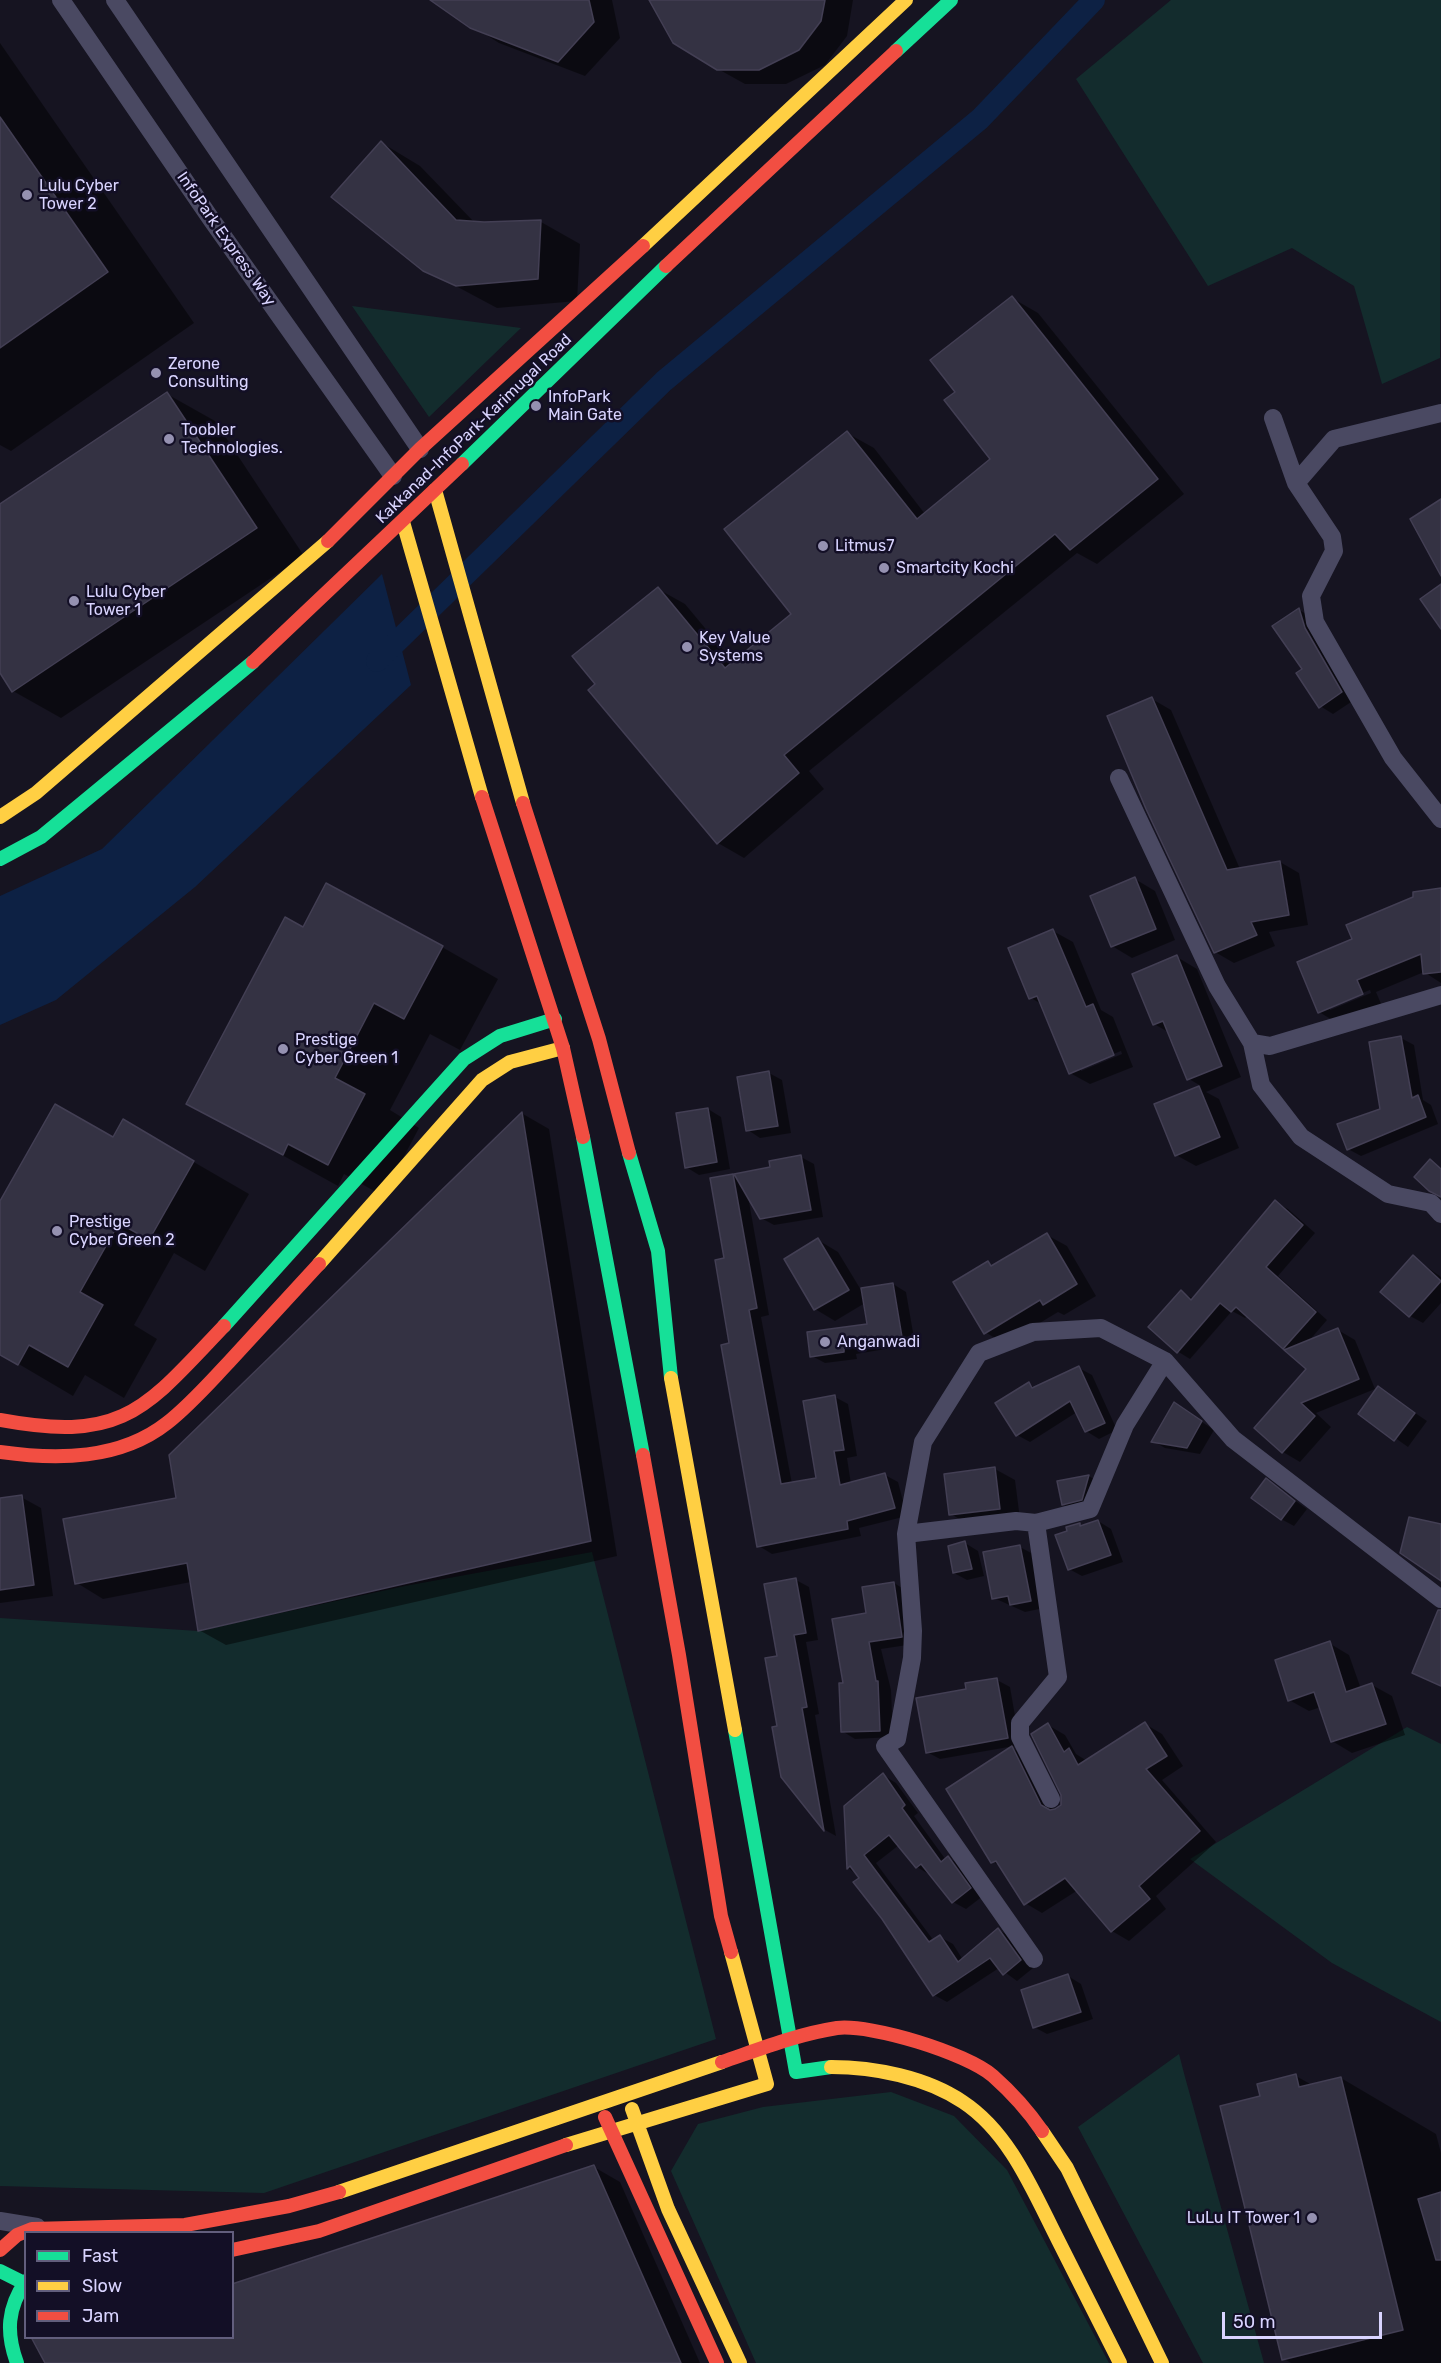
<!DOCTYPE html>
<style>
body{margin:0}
#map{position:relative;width:1441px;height:2363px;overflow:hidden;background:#161421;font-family:Rubik,sans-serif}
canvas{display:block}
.legend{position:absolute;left:24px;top:2231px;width:210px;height:108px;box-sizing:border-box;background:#130f26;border:2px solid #625e7d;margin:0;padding:8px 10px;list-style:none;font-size:18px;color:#d9d4ff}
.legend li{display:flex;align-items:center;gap:12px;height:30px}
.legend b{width:30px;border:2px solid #625e7d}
.scale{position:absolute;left:1222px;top:2312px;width:160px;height:27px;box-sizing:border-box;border:3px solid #d9d4ff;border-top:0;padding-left:8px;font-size:18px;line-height:21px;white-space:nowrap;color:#d9d4ff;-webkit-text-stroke:4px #130f26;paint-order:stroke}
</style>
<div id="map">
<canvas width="1441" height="2363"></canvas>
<ul class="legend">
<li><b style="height:8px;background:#16e098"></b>Fast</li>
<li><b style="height:8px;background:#ffcf43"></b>Slow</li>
<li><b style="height:8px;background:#f24e42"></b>Jam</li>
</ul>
<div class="scale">50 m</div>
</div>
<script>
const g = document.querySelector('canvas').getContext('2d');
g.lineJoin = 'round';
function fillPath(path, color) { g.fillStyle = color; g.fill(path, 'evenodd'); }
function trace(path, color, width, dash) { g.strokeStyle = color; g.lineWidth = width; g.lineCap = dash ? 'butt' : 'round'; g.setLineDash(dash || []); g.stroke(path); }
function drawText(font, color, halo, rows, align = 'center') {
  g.font = font + ' Rubik,sans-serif'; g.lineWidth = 5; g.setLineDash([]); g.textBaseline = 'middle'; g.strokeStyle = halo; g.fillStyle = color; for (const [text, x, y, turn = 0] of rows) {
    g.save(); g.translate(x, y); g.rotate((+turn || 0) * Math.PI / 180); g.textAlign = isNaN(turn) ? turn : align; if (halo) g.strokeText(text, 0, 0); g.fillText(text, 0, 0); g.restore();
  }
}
fillPath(new Path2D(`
 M1171,0H1441L1440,358L1382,384L1354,286L1292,248L1208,286L1076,79Z
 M352,306L521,328L429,417Z
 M592,1552L716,2039L264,2193L0,2186V1618L198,1631L405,1586Z
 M1407,1727L1441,1744V2022L1332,1963L1190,1859Z
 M1179,2054L1185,2077L1264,2363H1203L1078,2127Z
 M891,2092L954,2116L1007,2170L1109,2363H756L671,2171L698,2124L763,2107Z`), '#132c2d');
fillPath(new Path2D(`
 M382,574L411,685L195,887L56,1000L0,1025V896L102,849Z`), '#0d2144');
fillPath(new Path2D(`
 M432,0H612L620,38L585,76L499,43Z
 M650,0H853L847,36L825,65L786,84H745L718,69Z
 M0,43L194,323L11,451L0,445Z
 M382,143L420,166L475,223L541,222L580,244L577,301L497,308L424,269Z
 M1012,298L1038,313L1184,494L1097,564L1077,553L809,771L824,789L744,858L718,843L597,684L658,589L685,604L734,663L793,614L847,433L874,448L925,514L992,459L957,392Z
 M167,394L215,421L304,556L61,718L13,691L0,671V505Z
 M1299,610L1312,617L1354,700L1333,714L1320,706L1304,669Z
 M1152,699L1171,710L1240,869L1280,862L1299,873L1308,925L1269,932L1275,946L1234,963L1215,952Z
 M1135,879L1155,891L1175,940L1132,958L1112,946Z
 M1441,890V983L1424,972L1376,992L1382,1006L1339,1024L1319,1012L1353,940ZM1370,990L1371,993L1330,1010V1006Z
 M303,929L442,947L498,979L460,1050L430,1034L390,1110L419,1128L383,1196L344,1174L338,1186L188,1103Z
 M1053,931L1073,942L1101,1010L1113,1017L1133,1067L1090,1084L1070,1073L1043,1005L1031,998ZM1121,1051L1122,1054L1081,1071V1067Z
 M1177,957L1197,969L1241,1077L1206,1092L1219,1099L1239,1148L1196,1166L1176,1155L1156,1105L1201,1086L1189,1079L1170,1033L1154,1024Z
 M1401,1038L1414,1045L1423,1100L1431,1105L1438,1124L1361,1156L1348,1149L1382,1110Z
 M769,1073L782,1080L791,1133L760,1138L748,1130Z
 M708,1109L721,1117L730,1169L699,1175L686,1167Z
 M523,1114L549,1129L617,1556L226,1645L199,1630L191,1582L103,1599L77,1583L178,1499L171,1456Z
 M123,1121L249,1194L205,1271L174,1253L134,1325L157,1339L124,1398L85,1375L73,1396L0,1353V1204L113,1139Z
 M801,1157L814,1164L823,1217L774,1225L761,1218L748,1196L769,1315L761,1317L792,1484L818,1479L835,1397L848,1404L857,1456L847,1458L851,1484L885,1475L898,1482L907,1516L859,1528L861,1536L772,1554L759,1546L731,1345L726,1259L733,1175L738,1178Z
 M1275,1202L1288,1209L1315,1233L1278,1276L1327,1320L1308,1342L1338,1330L1355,1340L1375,1389L1316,1413L1331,1427L1300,1462L1283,1452L1256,1428L1308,1369L1288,1350L1248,1315L1245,1318L1232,1311L1190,1359L1177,1351L1181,1292L1194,1299Z
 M1047,1235L1067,1246L1096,1296L1064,1315L1058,1312L1005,1344L985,1332L988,1263L994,1266Z
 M818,1240L838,1252L861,1290L893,1284L906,1292L915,1344L856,1354L857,1359L825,1363L812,1356L868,1325L865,1303L835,1321L815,1309Z
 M1413,1257L1441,1277V1303L1423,1323L1410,1316Z
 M1079,1368L1092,1375L1117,1430L1099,1439L1086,1431L1077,1412L1030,1442L1017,1435L1029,1384L1035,1388Z
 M1378,1388L1427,1421L1408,1447L1360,1413Z
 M1187,1412L1214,1430L1200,1454L1165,1448L1153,1441Z
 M995,1469L1015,1480L1020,1519L971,1526L951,1514Z
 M1089,1476L1101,1484L1076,1511L1063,1504L1059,1482Z
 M1266,1480L1307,1509L1294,1526L1281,1519Z
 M21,1497L41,1508L53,1596L0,1603V1500Z
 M1098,1521L1111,1529L1123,1562L1082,1576L1069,1569L1068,1528Z
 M965,1543L978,1551L984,1576L967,1580L954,1573Z
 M1020,1547L1033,1554L1044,1608L1025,1612L994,1598Z
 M796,1580L809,1587L818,1640L806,1642L819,1714L815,1715L836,1836L825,1830L783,1776L779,1727V1658Z
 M894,1583L907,1591L914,1644L881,1649L891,1690L893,1737L855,1739L842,1731L844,1684L868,1614Z
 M1329,1643L1349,1655L1361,1689L1372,1685L1392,1696L1405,1735L1352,1753L1332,1741L1321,1707L1309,1711L1289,1700Z
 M997,1680L1010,1687L1020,1745L940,1759L927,1752L968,1690Z
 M1145,1724L1162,1734L1183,1766L1162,1780L1216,1842L1156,1896L1166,1909L1129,1941L1112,1931L1078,1890L1042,1913L1025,1903L1002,1867L993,1862L1012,1748L1029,1758L1056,1811L1062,1805L1063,1794L1048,1725L1065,1735L1076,1754L1087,1761Z
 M883,1775L896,1783L918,1813L914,1816L946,1860L948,1858L961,1865L983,1896L966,1909L953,1902L930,1875L917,1867L899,1845L876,1863L934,1941L940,1937L953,1944L963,1960L999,1930L1011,1937L1033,1968L1017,1981L999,1968L947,2002L934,1995L861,1878L848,1868L846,1807Z
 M1068,1976L1081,1984L1093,2019L1047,2034L1034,2027Z
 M1296,2076L1312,2085L1341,2078L1436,2134L1441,2153V2363H1291L1284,2359L1262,2098Z
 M594,2167L620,2182L700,2363H47L232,2338Z`), '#0007');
trace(new Path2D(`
 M377,661L664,381L980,119L1094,0`), '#0d2144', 22);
const building = new Path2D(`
 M430,0H589L594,22L558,62L470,28Z
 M649,0H825L821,21L799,50L759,70H717L673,43Z
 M0,117L108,272L0,348Z
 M381,141L456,220L484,222L541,220L538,279L456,286L423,271L331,197Z
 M1012,296L1158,479L1070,550L1055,534L784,755L799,773L717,844L588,690L595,684L572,656L658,587L725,668L791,614L724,529L847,431L917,519L990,459L944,400L955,392L930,360Z
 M167,392L257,528L12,692L0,673V504Z
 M1441,499V576L1410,519Z
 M1441,584V629L1420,599Z
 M1299,608L1305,628L1342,692L1319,708L1296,673L1302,669L1272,626Z
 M1152,697L1227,870L1280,861L1289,915L1251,922L1257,935L1214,953L1146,809L1107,716Z
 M1135,877L1156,929L1111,947L1090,896Z
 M326,883L443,946L404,1019L374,1003L335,1078L365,1094L328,1165L288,1144L283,1155L186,1104L285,917L303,927Z
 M1441,888V972L1423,974L1421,954L1357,980L1363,994L1318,1013L1297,962L1352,939L1346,925L1413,897V892Z
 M1053,929L1086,1007L1093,1004L1114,1055L1069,1074L1037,996L1029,999L1008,948Z
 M1177,955L1222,1066L1187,1080L1163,1021L1153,1025L1132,974Z
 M1401,1036L1412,1098L1418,1095L1426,1117L1347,1150L1337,1124L1380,1109L1369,1042Z
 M769,1071L778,1126L746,1131L737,1077Z
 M1199,1086L1220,1137L1175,1156L1154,1104Z
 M55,1104L113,1137L123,1119L194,1161L149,1240L119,1223L80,1292L103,1305L68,1367L29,1345L18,1365L0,1355V1201Z
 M708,1108L717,1162L685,1168L676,1113Z
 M522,1112L591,1541L198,1631L187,1563L75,1584L63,1519L176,1498L169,1455Z
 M801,1155L811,1210L760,1219L734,1174L770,1167L769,1161Z
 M1430,1159L1441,1169V1197L1429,1191L1414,1177Z
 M733,1174L757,1308L749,1310L781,1484L816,1478L803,1401L835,1395L844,1450L834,1451L840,1485L885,1473L895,1508L847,1521L848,1529L757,1547L721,1345L729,1343L715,1260L724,1258L710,1178Z
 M1275,1200L1303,1225L1266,1267L1316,1312L1283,1349L1236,1307L1231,1312L1220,1303L1177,1353L1148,1327L1181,1290L1191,1300Z
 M1047,1233L1077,1284L1043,1305L1040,1300L984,1334L953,1282L988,1261L991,1266Z
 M818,1238L849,1290L814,1310L784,1259Z
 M1413,1255L1441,1281L1409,1317L1380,1292Z
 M893,1283L902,1337L844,1347V1352L810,1357L807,1332L867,1324L861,1288Z
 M1338,1328L1359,1379L1301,1403L1315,1416L1282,1453L1254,1428L1306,1369L1284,1350Z
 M1079,1366L1105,1423L1085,1432L1070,1401L1016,1436L995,1403L1029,1382L1032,1388Z
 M1378,1386L1415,1413L1394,1441L1358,1414Z
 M1174,1402L1202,1421L1187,1448L1151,1442Z
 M995,1467L1000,1509L949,1515L944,1474Z
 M1089,1475L1082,1500L1062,1505L1057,1481Z
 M1266,1478L1295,1501L1281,1520L1251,1498Z
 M22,1495L34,1585L0,1590V1498Z
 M1409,1517L1441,1524V1581L1400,1553Z
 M1098,1520L1111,1555L1068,1570L1055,1535L1067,1531L1066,1527L1080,1523V1526Z
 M965,1541L972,1569L953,1573L948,1546Z
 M1020,1545L1031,1601L1010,1605L1008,1596L992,1599L983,1552Z
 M796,1578L806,1633L794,1635L807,1707L802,1708L824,1831L781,1777L772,1727L777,1726L765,1658L777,1656L764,1584Z
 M894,1582L902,1637L869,1642L876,1681H878L880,1731L841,1732L839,1683H843L832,1619L866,1613L862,1587Z
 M1438,1610H1441V1686L1412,1673Z
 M1330,1641L1346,1692L1372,1683L1386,1724L1331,1742L1314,1692L1288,1701L1275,1660Z
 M997,1678L1008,1738L926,1753L916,1698L966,1689L965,1683Z
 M1145,1722L1167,1756L1146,1769L1200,1831L1139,1886L1150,1899L1111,1932L1065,1878L1024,1905L996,1861L991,1863L946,1789L1012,1746L1041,1805L1050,1810L1055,1809L1061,1805V1795L1031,1734L1048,1723L1064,1752L1069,1748L1078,1765Z
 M883,1773L905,1805L902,1808L941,1862L948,1856L971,1888L952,1903L921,1864L916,1868L889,1835L864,1855L929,1942L940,1935L958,1962L998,1928L1021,1960L1003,1975L990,1958L933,1996L882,1919L853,1882L859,1878L850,1866L847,1869L844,1806Z
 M1068,1974L1081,2012L1033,2028L1021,1990Z
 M1296,2074L1299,2087L1341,2077L1403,2330L1282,2360L1220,2106L1260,2096L1257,2084Z
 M594,2165L681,2363H45L31,2337H232V2284Z
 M1441,2192V2260H1436L1418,2199Z`);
fillPath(building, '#343243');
trace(building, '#433f54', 1.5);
trace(new Path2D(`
 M61,0L211,219L393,476
 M115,0L420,449
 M1273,418L1296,483L1332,537L1334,551L1311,596L1315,622L1393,758L1441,819
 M1296,483L1334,439L1441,413
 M1119,778L1217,986L1252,1043L1270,1046L1441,995
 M1252,1043L1261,1085L1301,1137L1388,1194L1431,1203L1441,1214
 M1036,1523L1090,1509L1125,1425L1165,1361
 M906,1534L1016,1521L1036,1523L1058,1677L1020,1723V1737L1051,1799
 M1034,1959L885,1746L897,1739L912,1658L913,1631L906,1534L923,1442L979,1353L1033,1332L1101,1328L1165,1361L1233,1439L1441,1599
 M0,2221L37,2227`), '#4a4962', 18);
trace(new Path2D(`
 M896,51L951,0
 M462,464L666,266
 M0,859L41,837L253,662
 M583,1137L643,1455
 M629,1153L658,1251L671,1378
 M224,1326L464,1059L500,1036L555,1019
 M735,1730L796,2072L831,2067
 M0,2271L24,2283
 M17,2363C6,2333 7,2308 26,2281`), '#16e098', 14);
trace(new Path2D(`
 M643,246L906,0
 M435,490L523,803
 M403,522L482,797
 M0,817L36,793L328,541
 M319,1264L482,1080L510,1062L563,1048
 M671,1378L735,1730
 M831,2067C874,2067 926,2077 963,2102C1010,2133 1033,2191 1058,2240C1079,2281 1099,2322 1120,2363
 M632,2109L668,2209L740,2363
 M1042,2131L1067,2168L1162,2363
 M566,2145L767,2084L731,1952
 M339,2192L722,2062`), '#ffcf43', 14);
trace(new Path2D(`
 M666,266L896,51
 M328,541L420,449L643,246
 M253,662L462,464
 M482,797L563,1048L583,1137
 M523,803L599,1039L629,1153
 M0,1420C124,1443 145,1409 224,1326
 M0,1452C57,1460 120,1460 167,1423C190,1405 209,1383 229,1362C259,1329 289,1297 319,1264
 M643,1455L679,1655L721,1916L731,1952
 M722,2062C760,2049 798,2034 837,2028C872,2024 966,2053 993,2076C1011,2092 1029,2112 1042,2131
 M605,2117L717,2363
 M0,2250L17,2235L32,2229L185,2225L289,2206L339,2192
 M232,2250L319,2231L566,2145`), '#f24e42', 14);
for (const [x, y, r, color] of [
 [27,195,6,"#9591b1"],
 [156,373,6,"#9591b1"],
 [536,406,6,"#9591b1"],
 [169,439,6,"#9591b1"],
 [823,546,6,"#9591b1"],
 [884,568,6,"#9591b1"],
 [74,601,6,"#9591b1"],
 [687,647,6,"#9591b1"],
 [283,1049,6,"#9591b1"],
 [57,1231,6,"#9591b1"],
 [825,1342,6,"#9591b1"],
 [1312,2218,6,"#9591b1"]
]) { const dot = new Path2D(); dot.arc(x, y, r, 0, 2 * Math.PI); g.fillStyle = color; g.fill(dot); trace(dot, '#130f26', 2); }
drawText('16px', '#d9d4ff', '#130f26', [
 ["Lulu Cyber",39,186],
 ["Tower 2",39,204],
 ["Zerone",168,364],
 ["Consulting",168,382],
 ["InfoPark",548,397],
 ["Main Gate",548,415],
 ["Toobler",181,430],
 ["Technologies.",181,448],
 ["Litmus7",835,546],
 ["Smartcity Kochi",896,568],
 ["Lulu Cyber",86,592],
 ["Tower 1",86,610],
 ["Key Value",699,638],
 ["Systems",699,656],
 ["Prestige",295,1040],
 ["Cyber Green 1",295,1058],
 ["Prestige",69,1222],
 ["Cyber Green 2",69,1240],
 ["Anganwadi",837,1342],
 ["LuLu IT Tower 1",1300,2218,"right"]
], 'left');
drawText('16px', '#d9d4ff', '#130f26', [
 ["InfoPark Express Way",226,239,55],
 ["Kakkanad-InfoPark-Karimugal Road",474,429,-44]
]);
</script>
